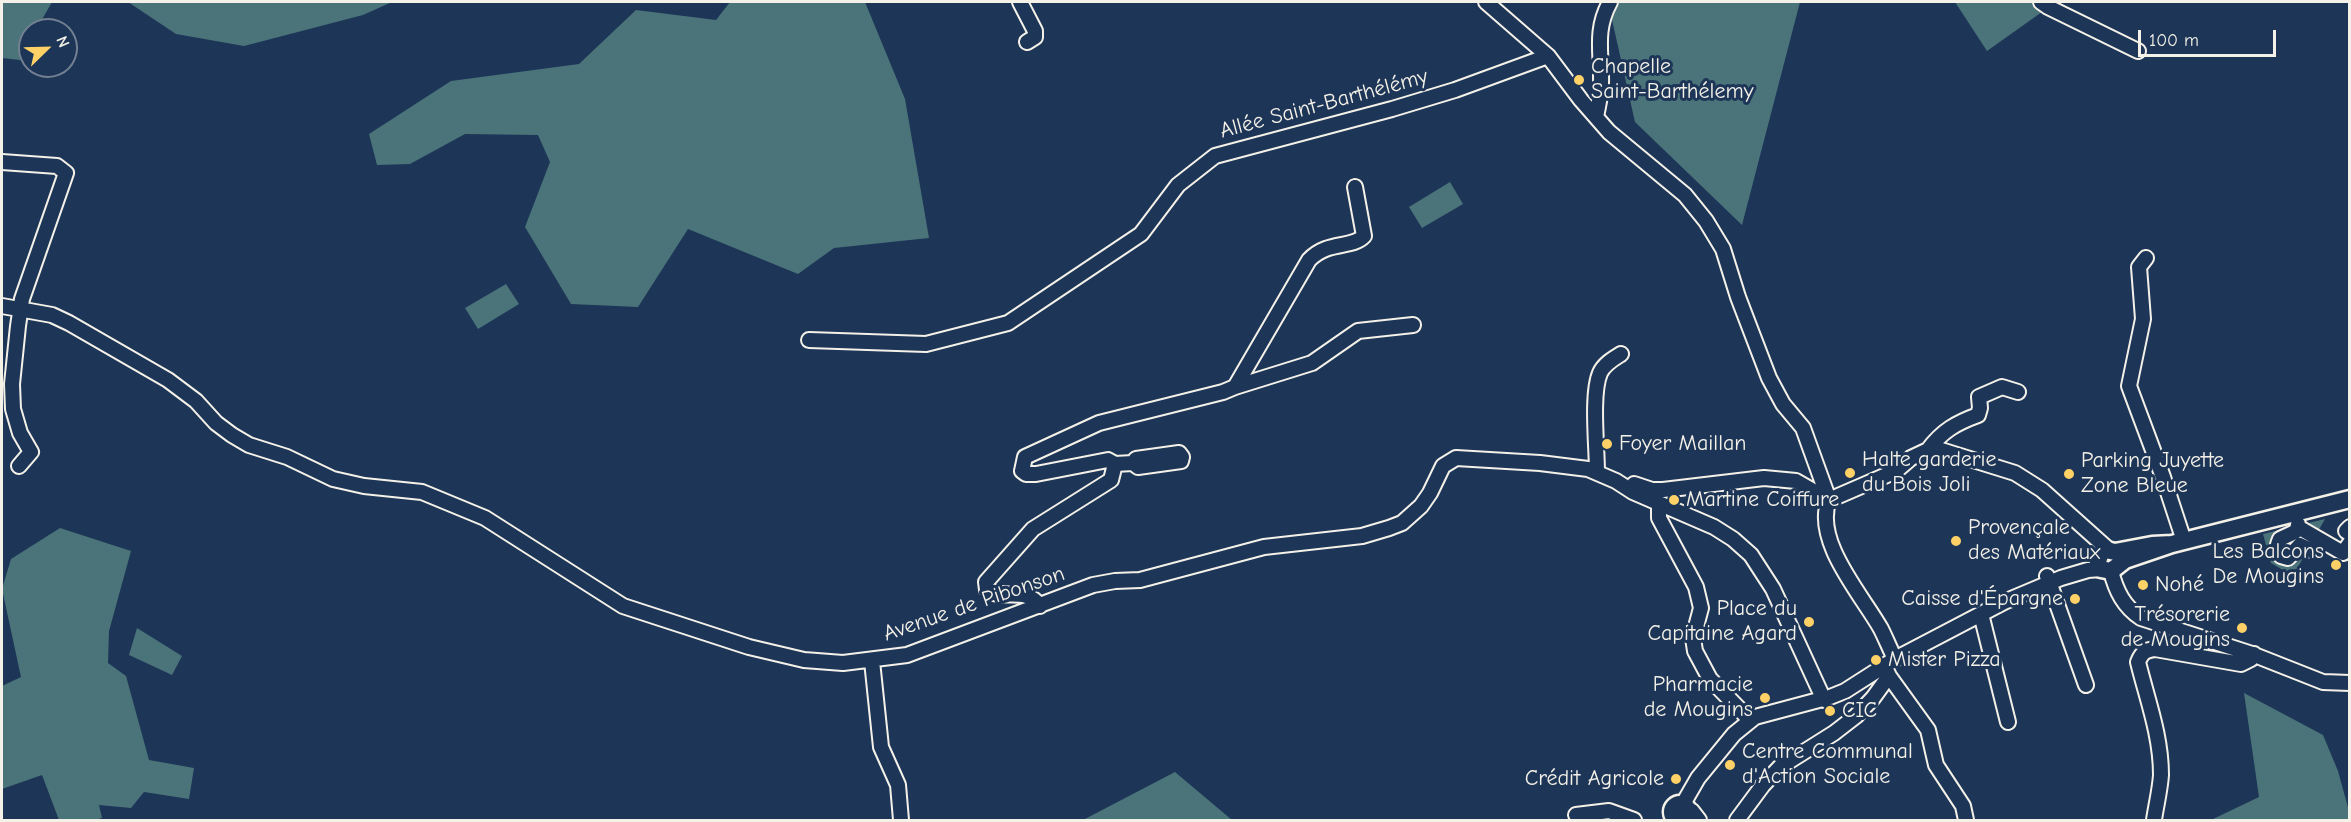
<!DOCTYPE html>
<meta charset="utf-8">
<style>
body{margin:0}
#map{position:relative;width:2351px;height:822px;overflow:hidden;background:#1d3557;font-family:"Comic Neue",sans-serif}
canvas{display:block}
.frame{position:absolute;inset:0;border:3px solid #f4f1e8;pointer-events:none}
.north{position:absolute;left:18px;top:18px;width:60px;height:60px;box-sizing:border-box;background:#1d3557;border:2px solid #738091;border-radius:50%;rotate:67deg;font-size:16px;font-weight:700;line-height:24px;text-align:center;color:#f4f1e8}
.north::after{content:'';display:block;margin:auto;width:21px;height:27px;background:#ffd166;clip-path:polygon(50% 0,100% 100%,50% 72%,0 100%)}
.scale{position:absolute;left:2138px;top:30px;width:138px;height:27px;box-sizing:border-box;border:3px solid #f4f1e8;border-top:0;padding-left:8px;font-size:18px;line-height:21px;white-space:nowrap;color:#f4f1e8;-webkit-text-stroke:4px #1d3557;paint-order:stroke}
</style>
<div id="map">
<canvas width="2351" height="822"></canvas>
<div class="frame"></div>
<div class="north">N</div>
<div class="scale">100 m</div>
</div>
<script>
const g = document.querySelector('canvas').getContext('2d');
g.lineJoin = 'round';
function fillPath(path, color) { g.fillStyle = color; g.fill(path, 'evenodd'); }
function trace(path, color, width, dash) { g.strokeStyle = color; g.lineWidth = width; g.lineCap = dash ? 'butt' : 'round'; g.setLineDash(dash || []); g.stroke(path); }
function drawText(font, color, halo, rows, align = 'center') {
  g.font = font + ' "Comic Neue",sans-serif'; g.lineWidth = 6; g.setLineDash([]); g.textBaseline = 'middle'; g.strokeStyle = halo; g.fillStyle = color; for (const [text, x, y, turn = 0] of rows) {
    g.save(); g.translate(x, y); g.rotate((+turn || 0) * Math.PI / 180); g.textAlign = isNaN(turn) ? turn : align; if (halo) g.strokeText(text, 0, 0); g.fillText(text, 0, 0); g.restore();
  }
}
fillPath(new Path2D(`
 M2,2H52L36,30H30V41L20,60L2,58Z
 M128,2H392L363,15L244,46L176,34Z
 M730,2H865L905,99L929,238L834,248L798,274L688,229L638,307L571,304L525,227L550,162L538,135L465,134L410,164L377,165L369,134L451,81L579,64L636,10L716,20Z
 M1608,2H1800L1742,225L1635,122Z
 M1955,2H2056L1987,51Z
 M1450,182L1463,204L1422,228L1409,207Z
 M506,284L519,304L478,329L465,308Z
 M2325,519L2293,576L2271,563L2263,534Z
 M60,528L131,551L109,631L108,663L126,676L149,760L194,768L189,799L144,792L131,808L99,805L102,818L95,820H59L42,775L2,789V686L21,677L2,589L11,559Z
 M137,628L182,656L172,675L129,655Z
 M2244,693L2323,735L2338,771L2349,811V820H2211L2259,797Z
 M1175,772L1232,820H1083Z`), '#4a7479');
const minor = new Path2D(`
 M1020,2L1035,31V37L1027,42
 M1486,2L1548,56L1581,100L1609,132L1685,195L1706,221L1723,249L1738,297L1769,378L1783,404L1803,428L1829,500C1813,541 1862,595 1881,629C1886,639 1890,649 1895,659
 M2041,2L2048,7L2138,51
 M1596,117C1598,106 1601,95 1601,84C1602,54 1594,31 1610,2
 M2,162L57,166L66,173L22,299L18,326L12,384L13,409L20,433L31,452L19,466
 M2146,258L2139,267L2143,319L2129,386L2163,477L2184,541
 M2,306L52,315L69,323L168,380L196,401L216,423L232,435L249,445L287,457L333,479L364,486L422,492L485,518L623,606L749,647L804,660L843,663L907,655L1093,585L1115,581L1140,580L1264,547L1362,536L1389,528L1402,523L1421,506L1430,493L1443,466L1456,458L1540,463L1588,469L1616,481L1633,492L1714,527L1733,539L1751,555L1773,589L1824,700
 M809,340L926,344L1008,323L1141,234L1178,185L1215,156L1392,109L1455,90L1548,56
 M1235,387L1312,363L1358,331L1413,325
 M1928,450C1942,431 1956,423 1978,415L1980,408L1979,397L2002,387L2018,392
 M1115,464L1133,463L1138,467L1181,461L1182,457L1179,453L1136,459L1133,463
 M1597,472C1597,448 1591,394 1600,373C1604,364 1613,359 1621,354
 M1634,484L1652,490H1663L1764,478L1796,481L1829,500L1896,471L1911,458L1928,450H1941L2015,473L2042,490L2109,550
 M1659,504V518L1696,587L1701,608L1693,638L1695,651L1710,679L1750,720
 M2298,524V527L2343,553L2350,543
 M2298,527L2295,532L2280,539C2277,546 2276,550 2281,556L2288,558L2300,545L2311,550
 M2350,527L2346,531L2350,534
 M2111,571C2116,591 2124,607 2141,618L2252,654L2323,682L2350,683
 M2047,576L2086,685
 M1040,606C1026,586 1005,601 987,590L986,582L1033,529L1111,480L1115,464L1108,460L1036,474H1026L1022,471L1025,457L1099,423L1223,392L1235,387L1309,260C1328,240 1352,249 1364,236L1355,187
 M1981,614L2008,722
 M872,661L881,747L898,785L901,820
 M1889,676L1928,730L1936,765L1963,806L1966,820
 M1683,804L1698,778L1734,734L1755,717L1830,697L1845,691L1895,659L2004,602L2061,578L2088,570L2101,569
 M1688,809L1692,811L1699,820
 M1576,815L1609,811L1634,820
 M1737,820L1763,785L1780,767L1834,733L1856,716L1873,698L1889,676L1884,665
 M2154,820C2156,806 2160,790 2161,775C2161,735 2147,699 2138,662C2142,652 2146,650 2155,649L2241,664L2251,659L2254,654`);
const major = new Path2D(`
 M2172,544L2152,545L2115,552L2106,550L2100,554L2098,563L2101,569L2111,571L2125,560L2172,544L2350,499
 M1672 812a8 8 0 1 1 16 0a8 8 0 1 1-16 0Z`);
trace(minor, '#f4f1e8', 18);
trace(major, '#f4f1e8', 21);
trace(minor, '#1d3557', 14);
trace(major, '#1d3557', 16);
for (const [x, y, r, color] of [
 [1579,80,6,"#ffd166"],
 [1607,444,6,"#ffd166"],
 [1850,473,6,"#ffd166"],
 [2069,474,6,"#ffd166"],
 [1674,500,6,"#ffd166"],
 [1956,541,6,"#ffd166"],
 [2336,565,6,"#ffd166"],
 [2143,585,6,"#ffd166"],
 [2075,599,6,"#ffd166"],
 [1809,622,6,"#ffd166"],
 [2242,628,6,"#ffd166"],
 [1876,660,6,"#ffd166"],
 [1765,698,6,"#ffd166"],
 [1830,711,6,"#ffd166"],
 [1730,765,6,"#ffd166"],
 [1676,779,6,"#ffd166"]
]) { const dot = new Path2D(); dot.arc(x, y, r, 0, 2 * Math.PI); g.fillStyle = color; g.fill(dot); trace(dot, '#1d3557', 2); }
drawText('22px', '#f4f1e8', '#1d3557', [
 ["Chapelle",1591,67],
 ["Saint-Barthélemy",1591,92],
 ["Foyer Maillan",1619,444],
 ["Halte garderie",1862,460],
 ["du Bois Joli",1862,485],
 ["Parking Juyette",2081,461],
 ["Zone Bleue",2081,486],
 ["Martine Coiffure",1686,500],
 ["Provençale",1968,528],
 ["des Matériaux",1968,553],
 ["Les Balcons",2324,552,"right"],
 ["De Mougins",2324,577,"right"],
 ["Nohé",2155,585],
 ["Caisse d'Épargne",2063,599,"right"],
 ["Place du",1797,609,"right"],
 ["Capitaine Agard",1797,634,"right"],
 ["Trésorerie",2230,615,"right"],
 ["de Mougins",2230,640,"right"],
 ["Mister Pizza",1888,660],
 ["Pharmacie",1753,685,"right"],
 ["de Mougins",1753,710,"right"],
 ["CIC",1842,711],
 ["Centre Communal",1742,752],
 ["d'Action Sociale",1742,777],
 ["Crédit Agricole",1664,779,"right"]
], 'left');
drawText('22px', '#f4f1e8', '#1d3557', [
 ["Allée Saint-Barthélémy",1324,104,-15],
 ["Avenue de Pibonson",974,604,-19]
]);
</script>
